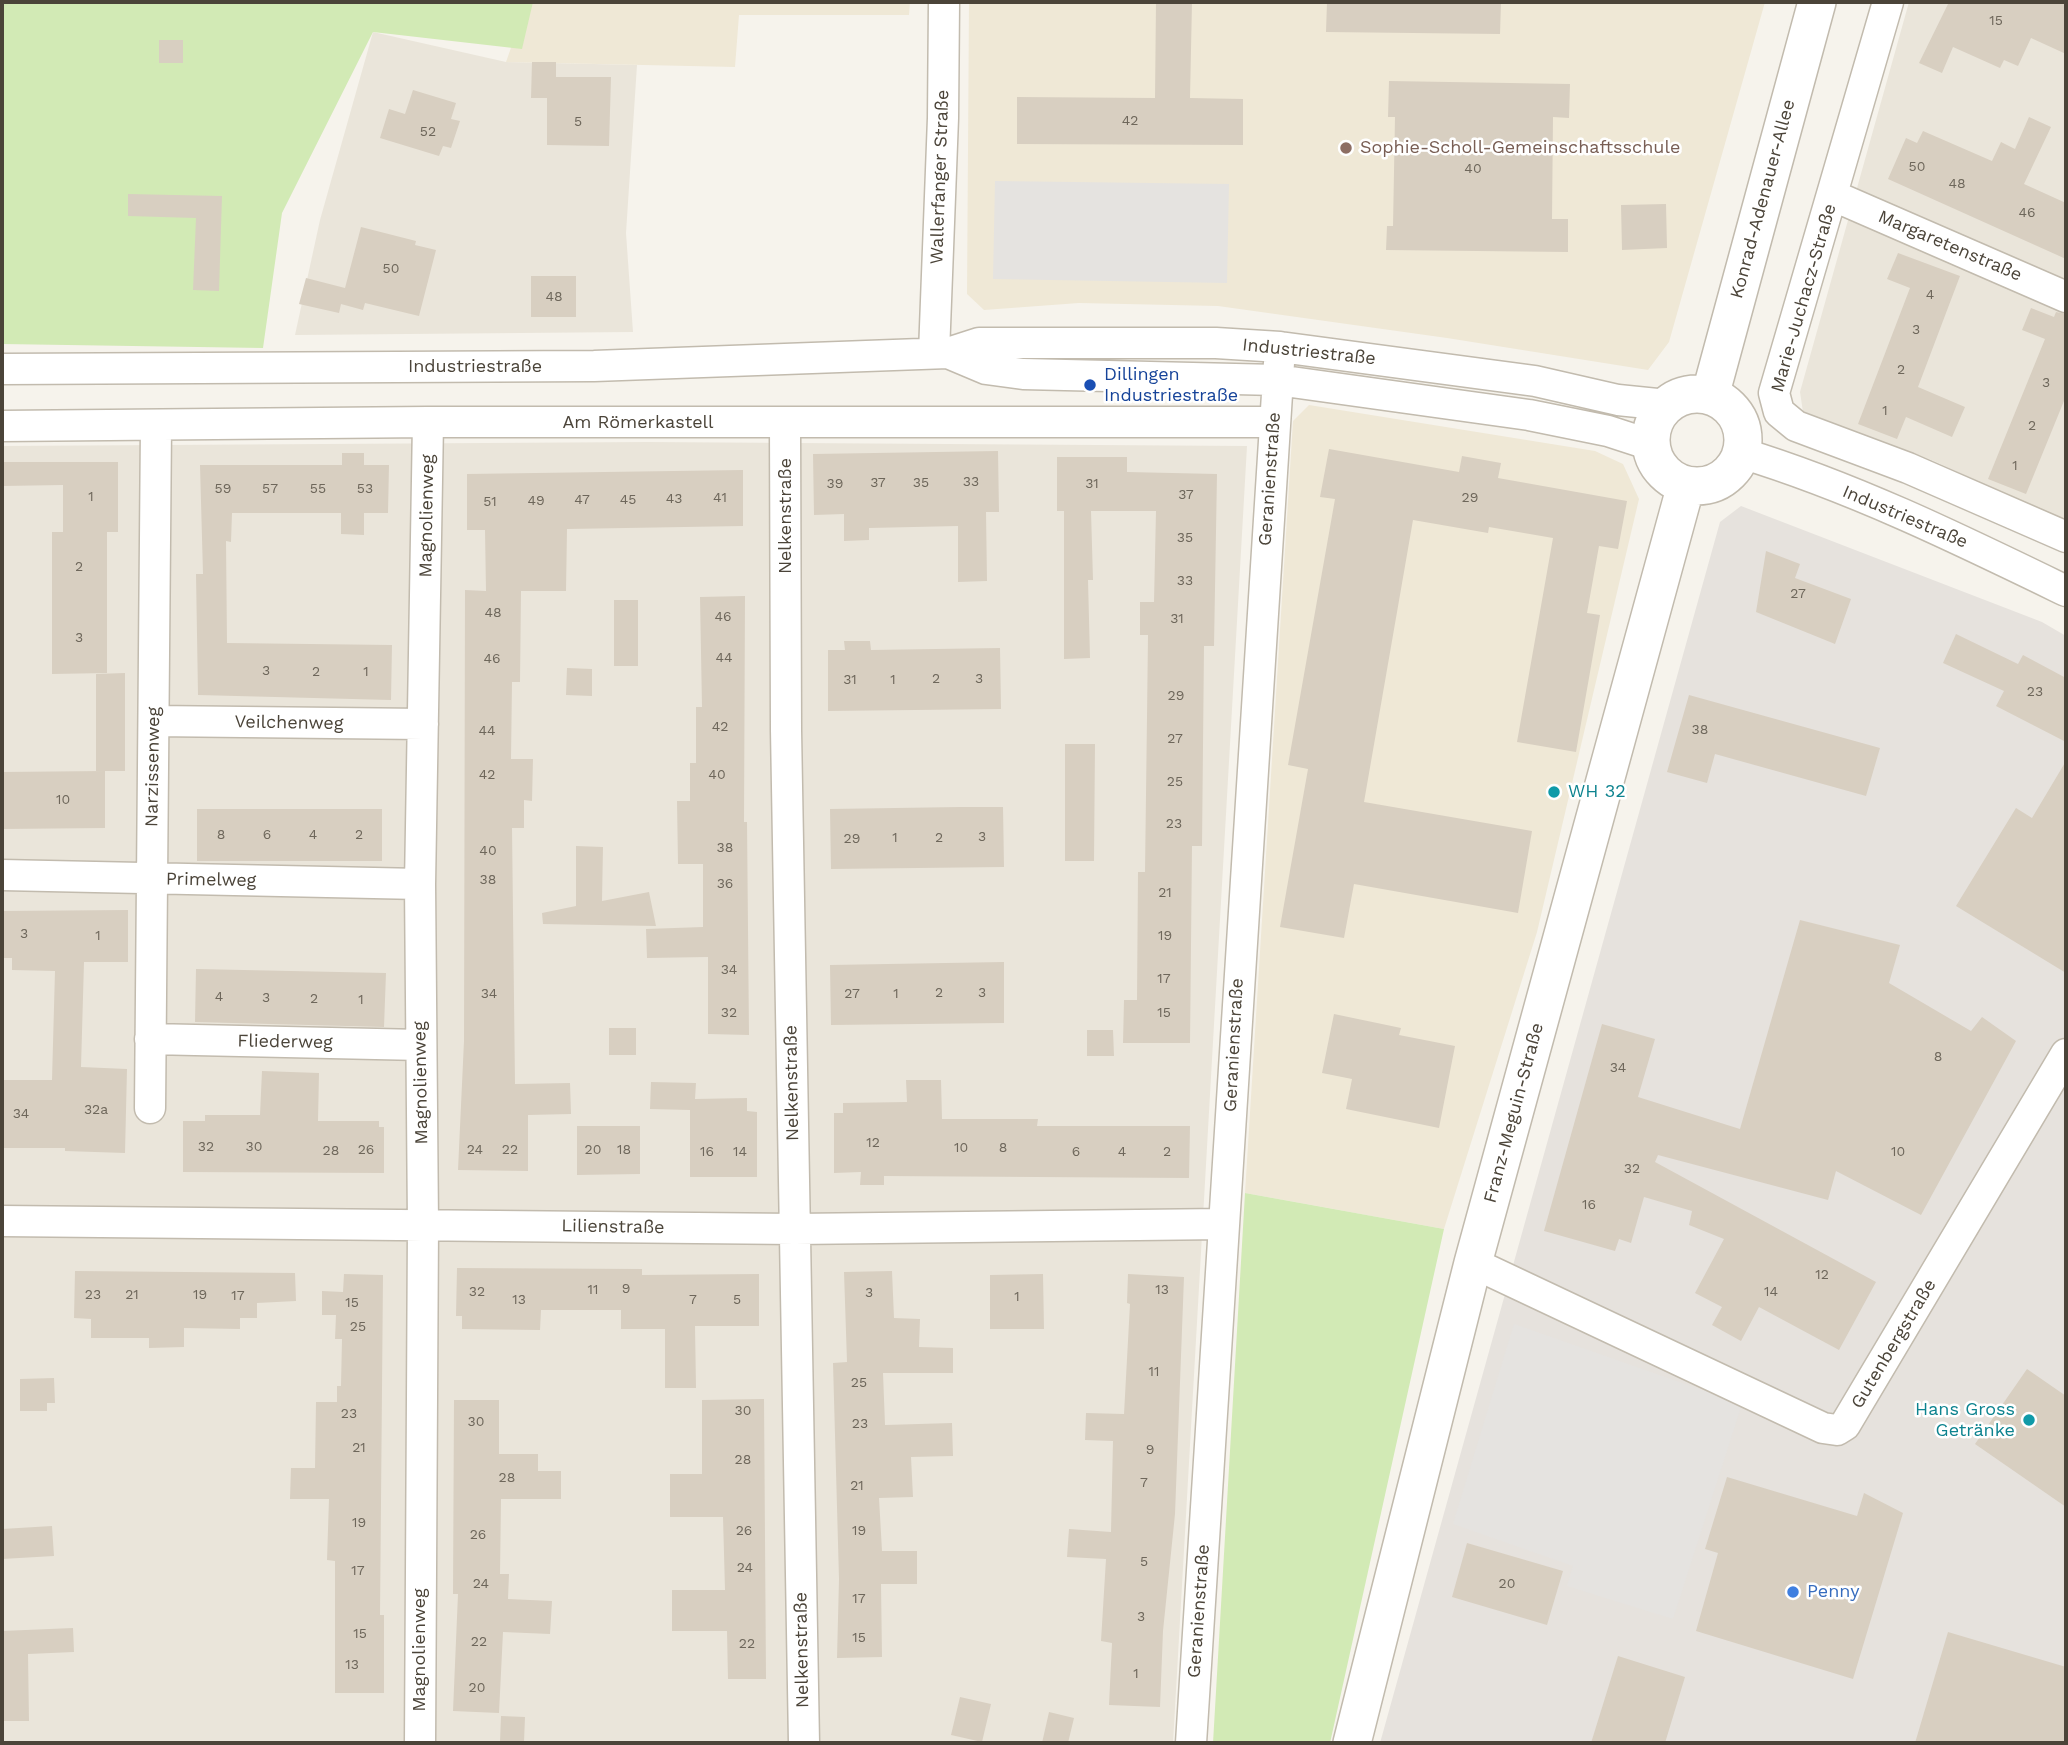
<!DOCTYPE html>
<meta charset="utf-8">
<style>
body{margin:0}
#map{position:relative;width:2068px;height:1745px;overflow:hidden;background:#f6f3ec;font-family:"Work Sans",sans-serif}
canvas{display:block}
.frame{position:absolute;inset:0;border:4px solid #4b4439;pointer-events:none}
</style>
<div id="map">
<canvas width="2068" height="1745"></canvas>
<div class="frame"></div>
</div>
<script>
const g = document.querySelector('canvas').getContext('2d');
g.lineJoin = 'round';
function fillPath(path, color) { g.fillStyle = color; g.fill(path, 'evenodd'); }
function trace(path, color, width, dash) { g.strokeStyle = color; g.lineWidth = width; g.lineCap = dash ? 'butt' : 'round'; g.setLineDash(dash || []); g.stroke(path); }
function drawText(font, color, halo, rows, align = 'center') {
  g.font = font + ' "Work Sans",sans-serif'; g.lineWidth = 5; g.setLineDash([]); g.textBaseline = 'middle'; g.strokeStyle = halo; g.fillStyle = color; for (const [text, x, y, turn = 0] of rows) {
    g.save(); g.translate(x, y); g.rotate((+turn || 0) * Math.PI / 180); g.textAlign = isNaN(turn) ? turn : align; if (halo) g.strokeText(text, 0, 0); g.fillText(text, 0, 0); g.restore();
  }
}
fillPath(new Path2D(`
 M1909,2H2066V522L1934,461L1803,412L1800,392Z
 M373,32L506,62L637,65L626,233L633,332L295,335L320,220Z
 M647,442L1247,446L1173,1743H2V446Z`), '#eae5da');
fillPath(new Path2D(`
 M1741,506L2042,622L2066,636V1743H1380L1720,522Z`), '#e6e2dd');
fillPath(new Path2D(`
 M527,2H910L909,15H739L735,67L506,62Z
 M969,2H1765L1669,342L1648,370L1447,338L1218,306L1079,303L984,310L967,294Z
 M1309,405L1595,451L1623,464L1639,499L1537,932L1444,1229L1245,1193L1293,421Z`), '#efe8d6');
fillPath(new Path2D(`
 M2,2H533L522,49L373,32L282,213L263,348L2,344Z
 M1245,1193L1444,1229L1330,1743H1213Z`), '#d2eab5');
fillPath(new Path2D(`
 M995,181L1229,184L1227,283L993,279Z
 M1514,1324L1742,1404L1673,1619L1567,1586L1573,1566L1453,1524Z`), '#e5e3e0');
fillPath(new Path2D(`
 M1156,2H1192L1190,98L1243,99V145L1017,144V97L1155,98Z
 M1327,2H1501L1500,34L1326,32Z
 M1949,2H2066V54L2031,38L2018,66L2004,60L2000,68L1953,47L1942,73L1919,63Z
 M159,40H183V63H159Z
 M532,62H556V77H611L609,146L547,145V98H531Z
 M1389,81L1570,84L1569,118L1553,117L1552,219H1568V252L1386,250L1387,226H1393L1395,117H1388Z
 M413,90L456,103L451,119L460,121L451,148L443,146L439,156L380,138L389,109L405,114Z
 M2029,117L2051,127L2024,184L2066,203V259L1888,179L1906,138L1917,143L1923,131L1992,161L2001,142L2015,149Z
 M128,194L222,196L219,291L193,290L196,218L128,216Z
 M1666,204L1667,248L1622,250L1621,205Z
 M361,227L416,241L415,245L436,250L419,316L365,303L363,310L341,304L339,313L299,304L306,278L345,288Z
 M1898,253L1960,276L1918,387L1965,407L1952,437L1906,417L1897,439L1858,424L1910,288L1887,279Z
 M531,276H576V317H531Z
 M2031,308L2054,317L2056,312L2066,314V396L2026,494L1988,479L2045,339L2022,330Z
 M1329,449L1459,472L1462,456L1501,463L1498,478L1627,501L1618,549L1599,546L1587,613L1600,615L1576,752L1517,742L1553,538L1489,527L1488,533L1413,520L1364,802L1532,831L1518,913L1354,884L1344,938L1280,927L1308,769L1288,765L1335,499L1320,497Z
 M998,451L999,512H986L987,581L958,582V526L869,528V540L844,541V514L814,515L813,454Z
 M342,453H364V465H389L388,513H364V535L341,534V513H232L231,542L226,541L227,643L392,645L391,700L198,695L196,574H203L200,465H342Z
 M1057,457H1127V472L1217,474L1214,646H1204L1202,846H1192L1190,1043H1123L1124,1000H1137L1138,872H1145L1147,717L1148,635H1140V602H1154L1156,511H1091L1093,580H1088L1090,658L1064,659V511H1057Z
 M2,462H118V532H107V673L52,674V532H63V485L2,486Z
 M743,470V526L567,529L566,591H521L520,682H512L511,759H533L532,801L524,800V828H512L515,1084L570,1083L571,1114L528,1115V1171L458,1170L464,1041L465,590L486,591L485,530H467V474Z
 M1766,551L1800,564L1795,578L1851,599L1835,644L1756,612Z
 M745,596L744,822H747L749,1035L708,1034V957L647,958L646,929L703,927V864H678L677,801H690V763H696V707H702L700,597Z
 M614,600H638V666H614Z
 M1956,634L2018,664L2023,655L2066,678V742L1996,706L2004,691L1943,663Z
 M844,641H870L871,650L1000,648L1001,709L828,711V650H845Z
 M567,668L592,669V696L566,695Z
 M125,673V771H96V674Z
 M1689,695L1880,748L1866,796L1715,754L1707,783L1667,772Z
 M1065,744H1095L1094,861H1065Z
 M2066,761V973L1956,906L2016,808L2032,818Z
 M105,771V828L2,829V772Z
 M960,807H1003L1004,867L831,869L830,809Z
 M197,809H382V861H197Z
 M576,846L603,847L602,901L649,892L656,926L543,924L542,913L576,906Z
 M128,910V962H84L81,1067L127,1069L125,1153L65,1151V1148H2V1080H52L55,971L12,970V958H2V911Z
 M1800,920L1900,945L1889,983L1971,1031L1982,1017L2016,1041L1921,1215L1836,1171L1828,1200L1658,1155L1655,1162L1876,1282L1839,1350L1759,1307L1741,1341L1712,1325L1722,1307L1695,1293L1724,1239L1689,1225L1692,1211L1644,1197L1631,1243L1619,1239L1615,1251L1544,1231L1602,1024L1655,1039L1638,1097L1740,1129Z
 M1004,962V1023L831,1025L830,965Z
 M196,969L386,973L384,1027L195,1022Z
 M1334,1014L1401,1028L1399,1035L1455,1046L1439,1128L1346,1109L1352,1079L1322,1073Z
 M609,1028H636V1055H609Z
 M1087,1030H1113L1114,1056H1087Z
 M262,1071L319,1073L318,1121H379V1127H384V1173L183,1172V1121H205V1115H260Z
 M906,1080H941L942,1119H1038L1037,1126H1190L1189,1178L884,1176V1185H860L861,1172L834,1173V1113H843V1103L907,1102Z
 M651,1082L696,1083L695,1099L747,1098V1111L757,1112V1177H690V1110L650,1109Z
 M577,1126H640V1174L577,1175Z
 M457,1268L642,1269V1275L759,1274V1326H695L696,1388H665V1329H621V1310H541L540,1330L462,1329V1316H456Z
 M75,1271L295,1273L296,1301L257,1303V1318H240V1329L184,1328V1347L149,1348V1338H91V1319L74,1318Z
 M892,1271L894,1318L920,1319L919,1347L953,1348V1373H883L885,1425L952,1423L953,1456L911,1457L913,1497L879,1498L882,1551H917V1584H881L882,1657L837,1658L839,1579L833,1363L847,1362L844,1272Z
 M344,1274L383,1275L380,1615H384V1693H335V1561L327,1560L329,1499H290L291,1468H315L316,1402H337V1386H341L342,1339H335L336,1315H322V1291L343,1292Z
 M1043,1274L1044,1329H990V1275Z
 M1128,1274L1184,1277L1175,1514L1163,1631L1160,1707L1109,1705L1112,1643L1101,1641L1106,1559L1067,1557L1069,1529L1111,1532L1113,1441L1085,1440L1086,1413L1124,1414L1130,1304L1127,1303Z
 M2027,1369L2066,1396V1507L1975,1444Z
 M54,1378L55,1403H47V1411H20V1379Z
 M764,1399L766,1679H728L727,1631H672V1590H725L723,1517H670V1474H702V1400Z
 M454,1400H499V1454H538V1471H561V1499H501L500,1574H509L508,1599L552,1601L550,1634L503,1632L499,1713L453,1711L458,1594H453Z
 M1727,1477L1857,1516L1864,1493L1903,1513L1853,1679L1696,1631L1718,1553L1705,1549Z
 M52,1526L54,1556L2,1559V1529Z
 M1467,1543L1563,1571L1547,1625L1452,1597Z
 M73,1628L74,1652L28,1654L29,1721H2V1631Z
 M1948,1632L2066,1667V1743H1915Z
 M1618,1656L1685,1677L1665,1743H1591Z
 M960,1697L991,1704L982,1742L951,1735Z
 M1049,1712L1074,1718L1068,1743H1042Z
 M501,1716L525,1717L524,1742H500Z`), '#d8cfc1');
const minor = new Path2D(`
 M1888,2L1774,393L1779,412L1796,426L1908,468L2066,537
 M1834,196L2066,297
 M934,353L943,118L944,2
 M948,353L986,369L1023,374L1277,380L1529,415L1608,431L1651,445
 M2,369L594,366L948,353L979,343H1216L1280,347L1535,381L1618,400L1667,405
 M785,423L786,730L804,1743
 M2,426L428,422H1274
 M1741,453C1853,487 1961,540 2066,591
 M154,721L423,724
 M2,875L420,884
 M150,1039L421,1045
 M150,1108L156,425
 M2,1221L795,1229L1223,1224
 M1473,1263L1823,1428L1837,1430L1845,1425L2066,1054
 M420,1743L423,1225L420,884L428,422
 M1191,1743L1280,347`);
const tertiary = new Path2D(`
 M1651 440a46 46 0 1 1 92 0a46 46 0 1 1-92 0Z
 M1710,396L1817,2
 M1352,1743L1473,1263L1686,485`);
trace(minor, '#c2bbae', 33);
trace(tertiary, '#c2bbae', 40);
trace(minor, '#fff', 30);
trace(tertiary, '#fff', 37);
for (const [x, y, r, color] of [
 [1346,148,7,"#8d6e63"],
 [1090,385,7,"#1a4fb4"],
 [1554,792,7,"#0f9aa8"],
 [2029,1420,7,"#0f9aa8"],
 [1793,1592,7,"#3f7fe0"]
]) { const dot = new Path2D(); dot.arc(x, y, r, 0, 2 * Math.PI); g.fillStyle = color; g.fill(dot); trace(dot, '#fff', 2.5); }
drawText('14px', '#6e675b', null, [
 ["15",1996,21],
 ["42",1130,121],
 ["5",578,122],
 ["52",428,132],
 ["50",1917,167],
 ["40",1473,169],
 ["48",1957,184],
 ["46",2027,213],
 ["50",391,269],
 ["4",1930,295],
 ["48",554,297],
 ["3",1916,330],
 ["2",1901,370],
 ["3",2046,383],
 ["1",1885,411],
 ["2",2032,426],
 ["1",2015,466],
 ["33",971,482],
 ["37",878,483],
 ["35",921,483],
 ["39",835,484],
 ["31",1092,484],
 ["59",223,489],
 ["57",270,489],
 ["55",318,489],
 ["53",365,489],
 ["37",1186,495],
 ["1",91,497],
 ["41",720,498],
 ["29",1470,498],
 ["43",674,499],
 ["47",582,500],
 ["45",628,500],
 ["49",536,501],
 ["51",490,502],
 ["35",1185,538],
 ["2",79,567],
 ["33",1185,581],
 ["27",1798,594],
 ["48",493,613],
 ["46",723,617],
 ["31",1177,619],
 ["3",79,638],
 ["44",724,658],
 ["46",492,659],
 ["3",266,671],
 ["2",316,672],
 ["1",366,672],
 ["2",936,679],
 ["3",979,679],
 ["31",850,680],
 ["1",893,680],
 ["23",2035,692],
 ["29",1176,696],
 ["42",720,727],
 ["38",1700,730],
 ["44",487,731],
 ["27",1175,739],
 ["42",487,775],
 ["40",717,775],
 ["25",1175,782],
 ["10",63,800],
 ["23",1174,824],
 ["8",221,835],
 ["6",267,835],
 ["4",313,835],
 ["2",359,835],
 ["3",982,837],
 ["1",895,838],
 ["2",939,838],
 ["29",852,839],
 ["38",725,848],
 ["40",488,851],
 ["38",488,880],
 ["36",725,884],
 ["21",1165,893],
 ["3",24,934],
 ["1",98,936],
 ["19",1165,936],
 ["34",729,970],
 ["17",1164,979],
 ["2",939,993],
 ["3",982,993],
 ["34",489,994],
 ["27",852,994],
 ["1",896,994],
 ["4",219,997],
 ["3",266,998],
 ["2",314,999],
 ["1",361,1000],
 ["32",729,1013],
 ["15",1164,1013],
 ["8",1938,1057],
 ["34",1618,1068],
 ["32a",96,1110],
 ["34",21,1114],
 ["12",873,1143],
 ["32",206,1147],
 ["30",254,1147],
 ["10",961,1148],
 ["8",1003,1148],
 ["26",366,1150],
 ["24",475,1150],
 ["22",510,1150],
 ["20",593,1150],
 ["18",624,1150],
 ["28",331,1151],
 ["16",707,1152],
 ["14",740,1152],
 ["6",1076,1152],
 ["4",1122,1152],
 ["2",1167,1152],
 ["10",1898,1152],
 ["32",1632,1169],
 ["16",1589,1205],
 ["12",1822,1275],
 ["9",626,1289],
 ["11",593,1290],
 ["13",1162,1290],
 ["32",477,1292],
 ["14",1771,1292],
 ["3",869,1293],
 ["23",93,1295],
 ["21",132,1295],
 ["19",200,1295],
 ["17",238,1296],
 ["1",1017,1297],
 ["13",519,1300],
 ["7",693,1300],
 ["5",737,1300],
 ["15",352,1303],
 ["25",358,1327],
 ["11",1154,1372],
 ["25",859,1383],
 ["30",743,1411],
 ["23",349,1414],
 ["30",476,1422],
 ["23",860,1424],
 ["21",359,1448],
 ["9",1150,1450],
 ["28",743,1460],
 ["28",507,1478],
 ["7",1144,1483],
 ["21",857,1486],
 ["19",359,1523],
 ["26",744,1531],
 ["19",859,1531],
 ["26",478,1535],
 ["5",1144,1562],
 ["24",745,1568],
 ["17",358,1571],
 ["24",481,1584],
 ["20",1507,1584],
 ["17",859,1599],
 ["3",1141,1617],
 ["15",360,1634],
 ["15",859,1638],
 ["22",479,1642],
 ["22",747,1644],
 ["13",352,1665],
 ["1",1136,1674],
 ["20",477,1688]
]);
drawText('18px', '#785e54', '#fff', [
 ["Sophie-Scholl-Gemeinschaftsschule",1360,148]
], 'left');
drawText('18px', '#4b4439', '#fff', [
 ["Wallerfanger Straße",940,177,-88],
 ["Konrad-Adenauer-Allee",1763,199,-75],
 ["Margaretenstraße",1950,246,23],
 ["Marie-Juchacz-Straße",1804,298,-74],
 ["Industriestraße",1309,352,6],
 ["Industriestraße",475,367],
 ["Am Römerkastell",638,423],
 ["Geranienstraße",1270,479,-86],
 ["Magnolienweg",427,516,-89],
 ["Nelkenstraße",786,516,-90],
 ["Industriestraße",1905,517,23],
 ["Veilchenweg",289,723,1],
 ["Narzissenweg",153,767,-89],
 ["Primelweg",211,880,1],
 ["Fliederweg",285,1042,1],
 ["Geranienstraße",1234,1045,-87],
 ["Magnolienweg",421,1083,-91],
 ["Nelkenstraße",792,1083,-91],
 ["Franz-Meguin-Straße",1514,1113,-75],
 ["Lilienstraße",613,1227,1],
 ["Gutenbergstraße",1894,1344,-59],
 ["Geranienstraße",1199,1611,-86],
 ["Magnolienweg",420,1650,-90],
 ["Nelkenstraße",802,1650,-91]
]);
drawText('18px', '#164399', '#fff', [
 ["Dillingen",1104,375],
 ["Industriestraße",1104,396]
], 'left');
drawText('18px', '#0d838f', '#fff', [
 ["WH 32",1568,792],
 ["Hans Gross",2015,1410,"right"],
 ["Getränke",2015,1431,"right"]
], 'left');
drawText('18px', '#366cbe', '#fff', [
 ["Penny",1807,1592]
], 'left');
</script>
